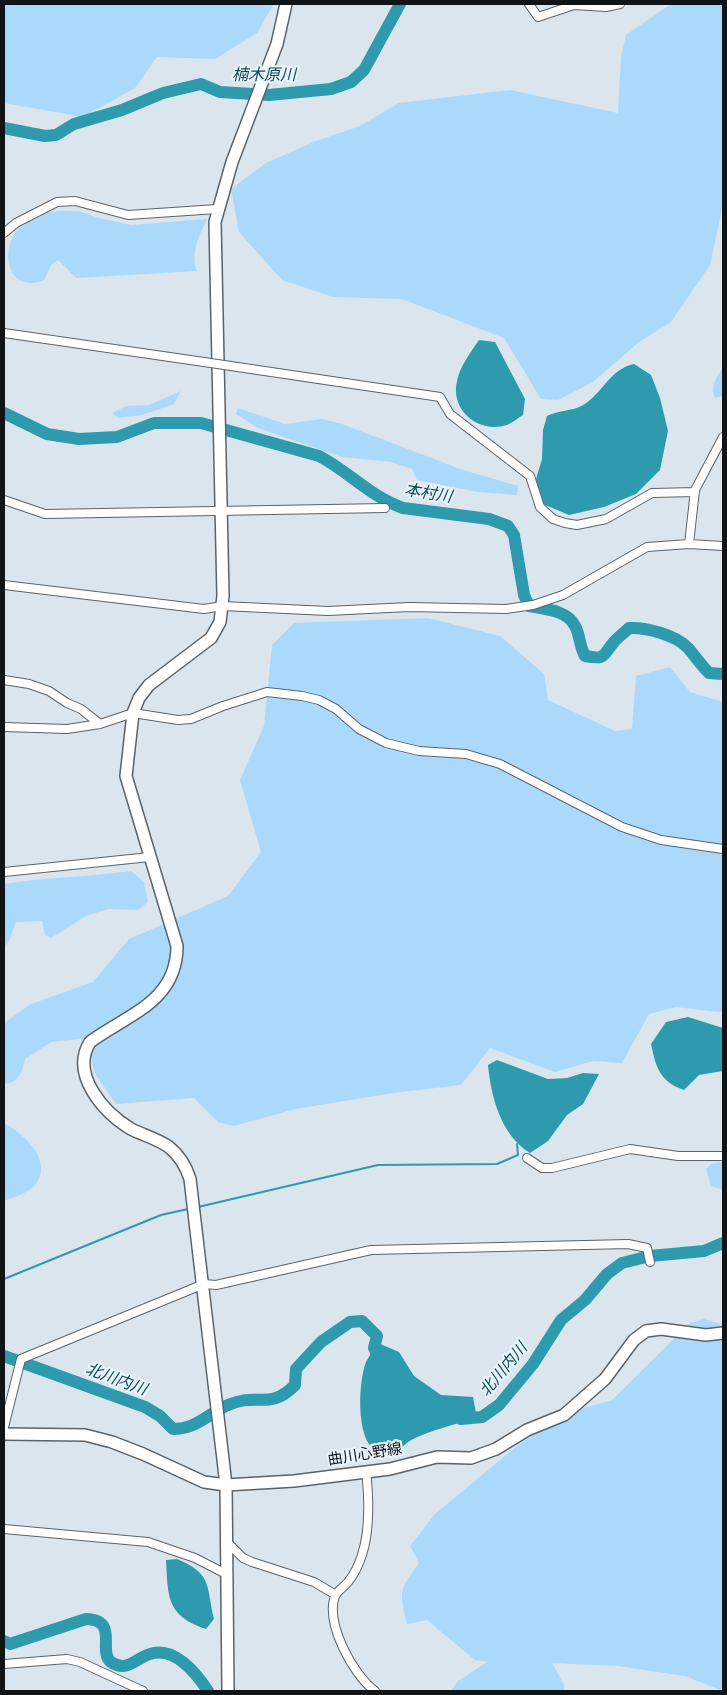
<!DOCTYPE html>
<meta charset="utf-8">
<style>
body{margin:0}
#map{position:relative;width:727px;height:1695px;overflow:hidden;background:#dae5ed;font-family:"DM Sans",sans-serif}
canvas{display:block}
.frame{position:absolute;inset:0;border:5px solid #101417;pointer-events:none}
</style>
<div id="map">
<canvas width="727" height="1695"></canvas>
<div class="frame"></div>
</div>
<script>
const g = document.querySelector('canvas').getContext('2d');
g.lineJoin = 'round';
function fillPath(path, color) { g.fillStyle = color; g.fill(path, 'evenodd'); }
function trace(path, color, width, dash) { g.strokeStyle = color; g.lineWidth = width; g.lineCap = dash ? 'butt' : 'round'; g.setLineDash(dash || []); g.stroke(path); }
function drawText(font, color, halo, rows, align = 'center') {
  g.font = font + ' "DM Sans","Noto Sans JP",sans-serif'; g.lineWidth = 4.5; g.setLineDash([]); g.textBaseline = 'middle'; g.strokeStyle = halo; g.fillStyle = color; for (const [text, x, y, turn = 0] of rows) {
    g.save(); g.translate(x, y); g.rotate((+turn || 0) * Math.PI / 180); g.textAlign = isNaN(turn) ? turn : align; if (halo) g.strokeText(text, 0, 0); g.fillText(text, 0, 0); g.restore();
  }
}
fillPath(new Path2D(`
 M4,4H274L257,33L215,59L157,57L135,88L83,117L4,103Z
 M671,4H723V205L710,265L671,322L639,342L593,382L558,400L541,399L504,338L402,299L333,297L282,280L239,232L231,189L266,163L316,141L360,126L399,103L510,90L618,113L621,58L626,35Z
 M78,211L99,218L131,225L207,219C199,236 190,253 197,271L76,278L58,260L51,265L44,280C10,294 0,255 15,233C21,226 30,222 38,218C42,216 47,213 51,212C60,210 70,211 78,211Z
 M723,368V396L715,398C710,387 716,377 723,368Z
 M181,391L174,404L142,415L118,418L112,413L126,406L149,405Z
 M238,408L285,424L322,419L342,424L463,470L518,486L517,495L478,492L417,480L412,469L391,462L342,457L258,428L236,414Z
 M428,618L500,636L544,674L548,700L615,731L632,729L636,676L670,667L690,692L723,702V1011L718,1012L676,1007L649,1014L622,1063L593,1061L555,1072L490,1048L461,1085L393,1093L295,1109L234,1126L218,1122L194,1098L116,1104L94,1072L88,1038L51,1042L25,1059C22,1073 19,1082 4,1084V1023L31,1004L93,982L129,939L228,896L261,852L240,780L264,726L272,645L294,623Z
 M131,871L144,882L148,902L138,910L108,909L86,916L51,938L45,935L42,921L16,922L8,943L4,946V884C46,877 88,877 131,871Z
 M4,1123C24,1134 58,1164 32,1188C25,1194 13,1197 4,1201Z
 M723,1162V1190L711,1186L706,1169L711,1164Z
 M704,1319L723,1325V1691L685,1676L618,1666L552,1663L564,1685V1691H451L458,1681L487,1662L475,1660L427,1620L407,1624C399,1591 399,1590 419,1563L410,1546L435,1514L552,1417L612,1400L690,1323Z`), '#abd9fb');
fillPath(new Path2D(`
 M479,340L495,342L525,399L523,415C518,418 512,423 507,425C478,434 450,410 457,381C460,366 471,352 479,340Z
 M634,364L651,375L660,398L668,431L660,470L636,494L604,507L569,515L543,504L536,479L542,459L543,430L547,416C558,411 567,411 577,408C601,399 608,369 634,364Z
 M688,1017L723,1028V1071L699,1075L684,1090C659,1081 656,1067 651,1044L666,1022Z
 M497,1060L548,1079L567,1078L583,1073L599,1074L583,1104L567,1115L548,1141L530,1153C501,1135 491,1097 488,1065Z
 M378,1343L399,1352L414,1376L441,1395L473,1397L477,1418C457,1424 426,1431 408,1442C400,1448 397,1455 385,1454C354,1453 358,1382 366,1362C369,1355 375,1349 378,1343Z
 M177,1559C213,1574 206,1586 214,1619L206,1629C166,1616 168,1596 166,1560Z`), '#2e9aad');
trace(new Path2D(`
 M198,1207L378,1165L497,1164L518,1155L517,1144
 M4,1279L161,1215L188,1209`), '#2e9aad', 2);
trace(new Path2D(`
 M4,128L45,136L56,135L74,124L122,110L163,93L201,84L220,92L269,95L331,89L351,82L364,70L400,4
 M4,413L47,434L79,439L117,437L154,423H201L319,456C348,471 371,497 403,508L489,519L508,526L514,535L524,595L529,606C545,609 567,610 575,626C580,634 579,646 585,656C606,660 602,656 614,642C618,637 624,633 629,628C646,627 676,635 688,648C695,656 701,665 709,673L723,674
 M4,1356L145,1407L160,1416L173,1429C197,1429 207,1414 228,1405C256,1392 270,1411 295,1385L296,1369L321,1342L350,1322L362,1321L377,1336L374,1348L381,1363
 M461,1419L482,1417L499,1405L533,1364L561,1320L585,1300L607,1274L622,1263L650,1256L704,1251L723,1243
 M4,1641L10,1644L86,1619C120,1620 97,1652 111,1662C127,1673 136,1658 150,1654C175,1646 196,1673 208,1691`), '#2e9aad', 12);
const street = new Path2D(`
 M529,4L538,17L574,5L606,7L620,4
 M4,233L16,223L57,202L75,201L128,215L217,209
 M4,333L204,362
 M251,369L440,397L450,414L530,476L540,507L553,519L565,523L577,525L606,519L652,493L695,492
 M4,500L45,514L385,508
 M689,544L695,490L723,437
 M4,585L204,609L222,606L328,611L409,607L506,609L533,605L563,595L647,547L689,544L723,546
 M4,680L29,684L49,691L67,703L81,709L100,724
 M4,727L67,729L100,724L133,713L178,720L191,719L223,706L267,692L302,696L319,700L336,709L359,729L386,743L419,751L466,754L500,764L622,827L661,840L723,849
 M4,872L150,857
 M527,1158L542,1168H552L630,1149L678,1156H723
 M4,1427L21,1359L204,1284L216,1285L371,1250L628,1244L647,1248L650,1262
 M366,1471C369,1497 370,1530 362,1555C359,1564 354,1575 348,1582C344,1587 337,1591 335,1596C325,1623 353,1675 375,1691
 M4,1529L148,1542L195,1558L228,1575
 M228,1543L243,1558L252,1562L314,1582L336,1595
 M4,1664L67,1659L80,1662L143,1691`);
const secondary = new Path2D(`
 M4,1434L85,1435L112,1442L143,1454L204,1482L226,1485L294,1481L390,1469L437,1457L471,1458L496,1449L527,1430L564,1415L605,1379L634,1340L646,1331L661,1329L706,1335L723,1333
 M228,1691L226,1485L190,1179C186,1166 180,1156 169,1147C158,1139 143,1135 131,1129C103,1112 70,1074 90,1042C129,1014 177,1001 177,946L126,776L133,713L139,698L149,685L211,638L220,622L223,596L215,222L232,162L277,44L286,4`);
trace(street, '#5a636a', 10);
trace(secondary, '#5a636a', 14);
trace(street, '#fff', 8);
trace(secondary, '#fff', 11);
const streetBridge = new Path2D(`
 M204,362L251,369`);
trace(streetBridge, '#5a636a', 10, []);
trace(streetBridge, '#fff', 8);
drawText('15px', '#101417', '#e7f2fb', [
 ["曲川心野線",365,1455,-9]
]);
drawText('italic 16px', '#114d58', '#e7f2fb', [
 ["楠木原川",264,76],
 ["本村川",428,494,9],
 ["北川内川",504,1370,-50],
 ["北川内川",116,1380,20]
]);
</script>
